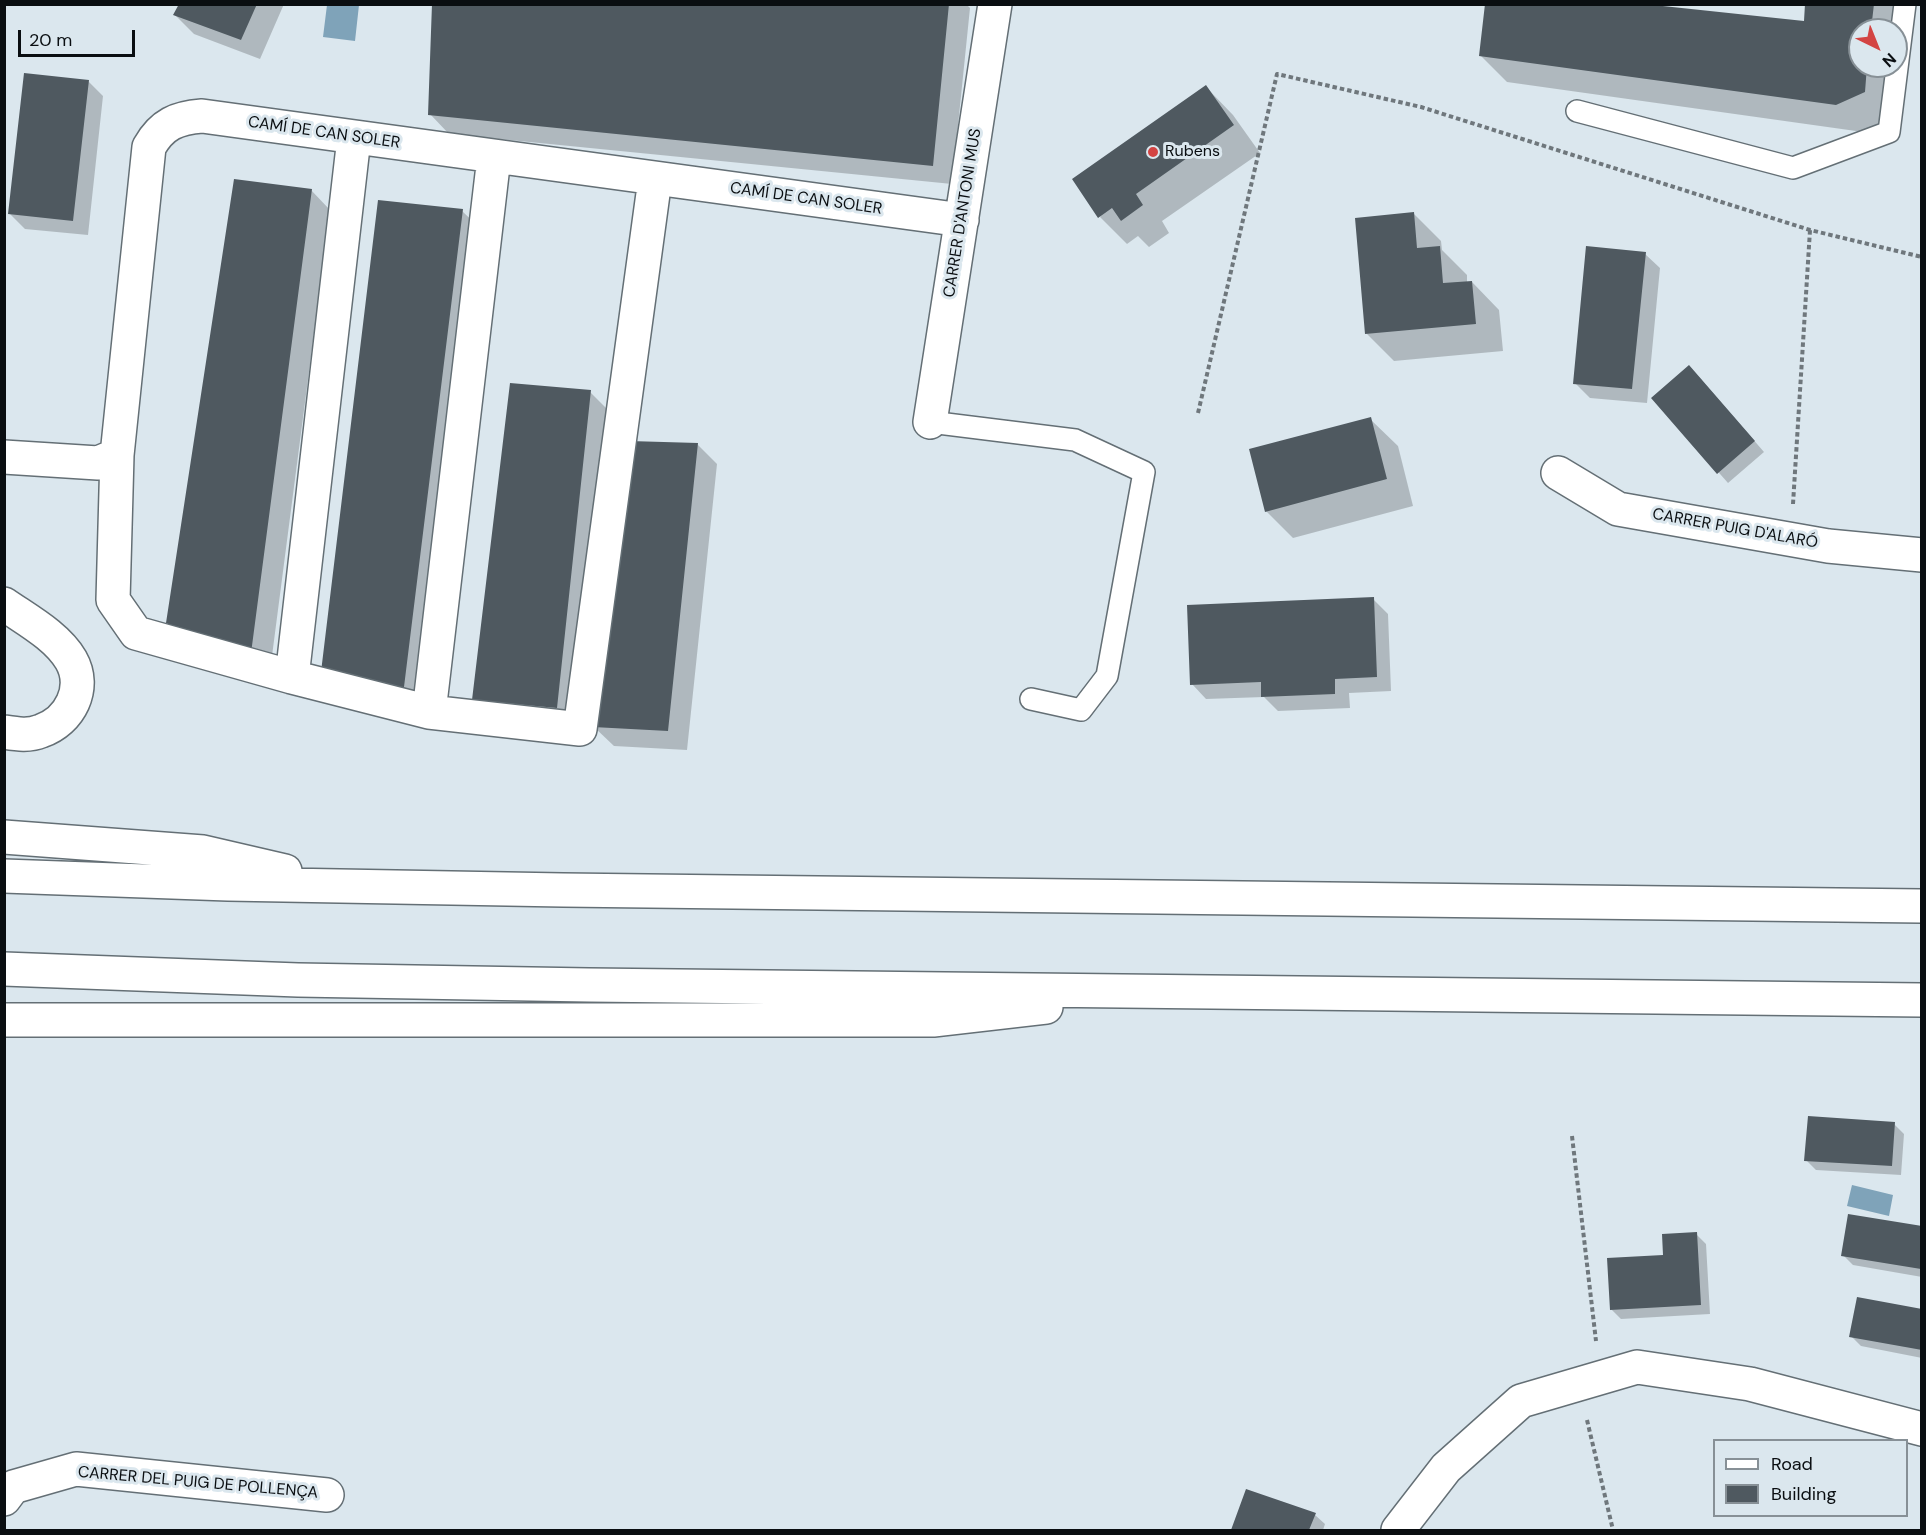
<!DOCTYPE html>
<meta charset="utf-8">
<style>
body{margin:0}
#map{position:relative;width:1926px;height:1535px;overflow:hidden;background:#dbe7ee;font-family:"DM Sans",sans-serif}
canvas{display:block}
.frame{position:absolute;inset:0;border:6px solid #0a0e11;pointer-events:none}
.legend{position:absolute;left:1713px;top:1439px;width:195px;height:78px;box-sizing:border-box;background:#dbe7ee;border:2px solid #879096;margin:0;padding:8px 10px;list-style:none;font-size:18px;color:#0a0e11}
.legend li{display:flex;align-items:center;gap:12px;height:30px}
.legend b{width:30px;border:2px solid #879096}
.north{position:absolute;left:1848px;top:18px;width:60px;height:60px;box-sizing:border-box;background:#dbe7ee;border:2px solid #879096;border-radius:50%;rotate:137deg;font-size:16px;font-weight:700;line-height:24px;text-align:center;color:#0a0e11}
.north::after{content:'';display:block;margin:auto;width:21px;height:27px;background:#d34443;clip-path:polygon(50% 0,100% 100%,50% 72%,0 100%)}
.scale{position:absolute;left:18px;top:30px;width:117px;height:27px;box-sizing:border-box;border:3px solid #0a0e11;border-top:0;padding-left:8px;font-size:18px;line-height:21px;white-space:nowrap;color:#0a0e11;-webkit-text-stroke:4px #dbe7ee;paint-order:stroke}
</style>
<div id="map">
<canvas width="1926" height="1535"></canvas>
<div class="frame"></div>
<ul class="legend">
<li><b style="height:8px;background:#fff"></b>Road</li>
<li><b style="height:16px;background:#4f5960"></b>Building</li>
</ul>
<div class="north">N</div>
<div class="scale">20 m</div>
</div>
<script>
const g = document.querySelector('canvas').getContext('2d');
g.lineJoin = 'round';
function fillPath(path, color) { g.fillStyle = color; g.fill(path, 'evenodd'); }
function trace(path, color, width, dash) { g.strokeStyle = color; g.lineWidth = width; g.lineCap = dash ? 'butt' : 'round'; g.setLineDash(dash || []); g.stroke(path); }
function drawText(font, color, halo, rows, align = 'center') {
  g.font = font + ' "DM Sans",sans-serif'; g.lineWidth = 6; g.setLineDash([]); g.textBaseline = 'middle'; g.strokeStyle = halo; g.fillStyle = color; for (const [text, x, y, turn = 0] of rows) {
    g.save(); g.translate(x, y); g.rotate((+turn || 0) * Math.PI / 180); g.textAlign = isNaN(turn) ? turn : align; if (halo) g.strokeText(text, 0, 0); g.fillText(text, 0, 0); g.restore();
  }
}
fillPath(new Path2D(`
 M327,5H359L355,41L323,37Z
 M1852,1185L1893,1195L1889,1216L1847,1206Z`), '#7fa3b9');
fillPath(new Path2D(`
 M180,4H284L260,59L194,34L175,15Z
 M434,4H966L970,8L952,184L449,134L430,114Z
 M1807,4H1903L1891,120L1863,132L1507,82L1480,55L1805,22ZM1860,30H1896V66H1860Z
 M88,81L103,96L88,235L25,229L10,214Z
 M1206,87L1233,115L1260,153L1162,221L1169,233L1149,247L1138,236L1127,244L1100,217Z
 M311,190L330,210L269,679L188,643L168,623Z
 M462,211L482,230L422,714L342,691Z
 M1414,214L1441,241L1442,250L1467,275V283L1472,282L1499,310L1503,351L1394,361L1366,333Z
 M1645,254L1660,268L1647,403L1590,398L1575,383Z
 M1699,377L1764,452L1728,483L1653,398Z
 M590,392L609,411L576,726L493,719L474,700Z
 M1370,419L1398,446L1413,506L1293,538L1266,511Z
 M697,444L717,464L687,750L614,746L594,727Z
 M1373,599L1388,614L1391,691L1349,693L1350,708L1278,711L1264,697L1206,699L1192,684Z
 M1894,1124L1904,1134L1901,1175L1816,1170L1806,1160Z
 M1922,1227V1277L1853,1265L1843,1255Z
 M1696,1234L1706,1244L1710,1314L1621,1319L1611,1309L1665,1256Z
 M1922,1311V1358L1861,1346L1851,1336Z
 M1247,1491L1315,1515L1325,1524L1323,1530H1233Z`), '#0003');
fillPath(new Path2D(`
 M179,4H257L241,40L173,15Z
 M432,4H949L933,166L428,115Z
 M1485,4H1644L1804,21L1805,4H1874L1871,30H1860V66H1867L1865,92L1836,105L1479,56Z
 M24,73L89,80L73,221L8,214Z
 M1206,85L1234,125L1136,194L1143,205L1121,221L1112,208L1098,218L1072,179Z
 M234,179L312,189L250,661L166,623Z
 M378,200L463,209L403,695L321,672Z
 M1414,212L1417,248L1440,246L1443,283L1472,281L1476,324L1365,334L1355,218Z
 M1586,246L1646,252L1632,389L1573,384Z
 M1689,365L1755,441L1717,474L1651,398Z
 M510,383L591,390L557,708L472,700Z
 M1371,417L1387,479L1265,512L1249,449Z
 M629,441L698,443L668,731L593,727Z
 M1374,597L1377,677L1335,679V694L1261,697V682L1190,685L1187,605Z
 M1808,1116L1895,1122L1892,1166L1804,1161Z
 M1848,1214L1922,1226L1921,1269L1841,1256Z
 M1697,1232L1701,1305L1610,1310L1607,1258L1663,1255L1662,1234Z
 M1857,1297L1922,1309V1350L1849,1337Z
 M1246,1489L1316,1513L1309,1530H1231Z`), '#4f5960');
const lane = new Path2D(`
 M1577,111L1793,168L1889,132L1905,4
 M930,422L1075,440L1144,472L1107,676L1081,710L1031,699`);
const street = new Path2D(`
 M655,179L580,729L429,712L292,677L136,633L113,600L117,455L149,147C162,124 177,118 202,116L962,220
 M930,422L995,4
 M4,457L98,463L117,455
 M1558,473L1618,509L1828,546L1922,555
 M4,604C27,620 57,636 71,660C87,688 70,721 41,731C29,736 17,734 4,732
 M292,677L354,138
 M429,712L494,157
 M4,1499L13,1487L76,1469L327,1495
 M1398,1530L1446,1468L1521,1401L1637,1367L1750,1384L1922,1429`);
const highway = new Path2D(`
 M4,837L203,852L285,871
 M4,876L228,884L563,890L1922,906
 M4,969L298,980L589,985L1922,1000
 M4,1020H933L1046,1007`);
trace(lane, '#646f75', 24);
trace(street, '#646f75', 36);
trace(highway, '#646f75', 36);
trace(new Path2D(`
 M1198,413L1277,74L1421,107L1810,230L1922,257
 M1793,504L1810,230
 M1572,1136L1596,1341
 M1587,1420L1613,1530`), '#6f777c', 4, [4.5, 3]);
trace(lane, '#fff', 21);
trace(street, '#fff', 33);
trace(highway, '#fff', 33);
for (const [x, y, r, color] of [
 [1153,152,6,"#d34443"]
]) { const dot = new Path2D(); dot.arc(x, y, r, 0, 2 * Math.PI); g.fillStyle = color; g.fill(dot); trace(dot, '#dbe7ee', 2); }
drawText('16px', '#0a0e11', '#dbe7ee', [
 ["CAMÍ DE CAN SOLER",324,133,8],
 ["CAMÍ DE CAN SOLER",806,199,8],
 ["CARRER D'ANTONI MUS",963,213,-81],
 ["CARRER PUIG D'ALARÓ",1735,529,10],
 ["CARRER DEL PUIG DE POLLENÇA",198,1483,5]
]);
drawText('16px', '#0a0e11', '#dbe7ee', [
 ["Rubens",1165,152]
], 'left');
</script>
